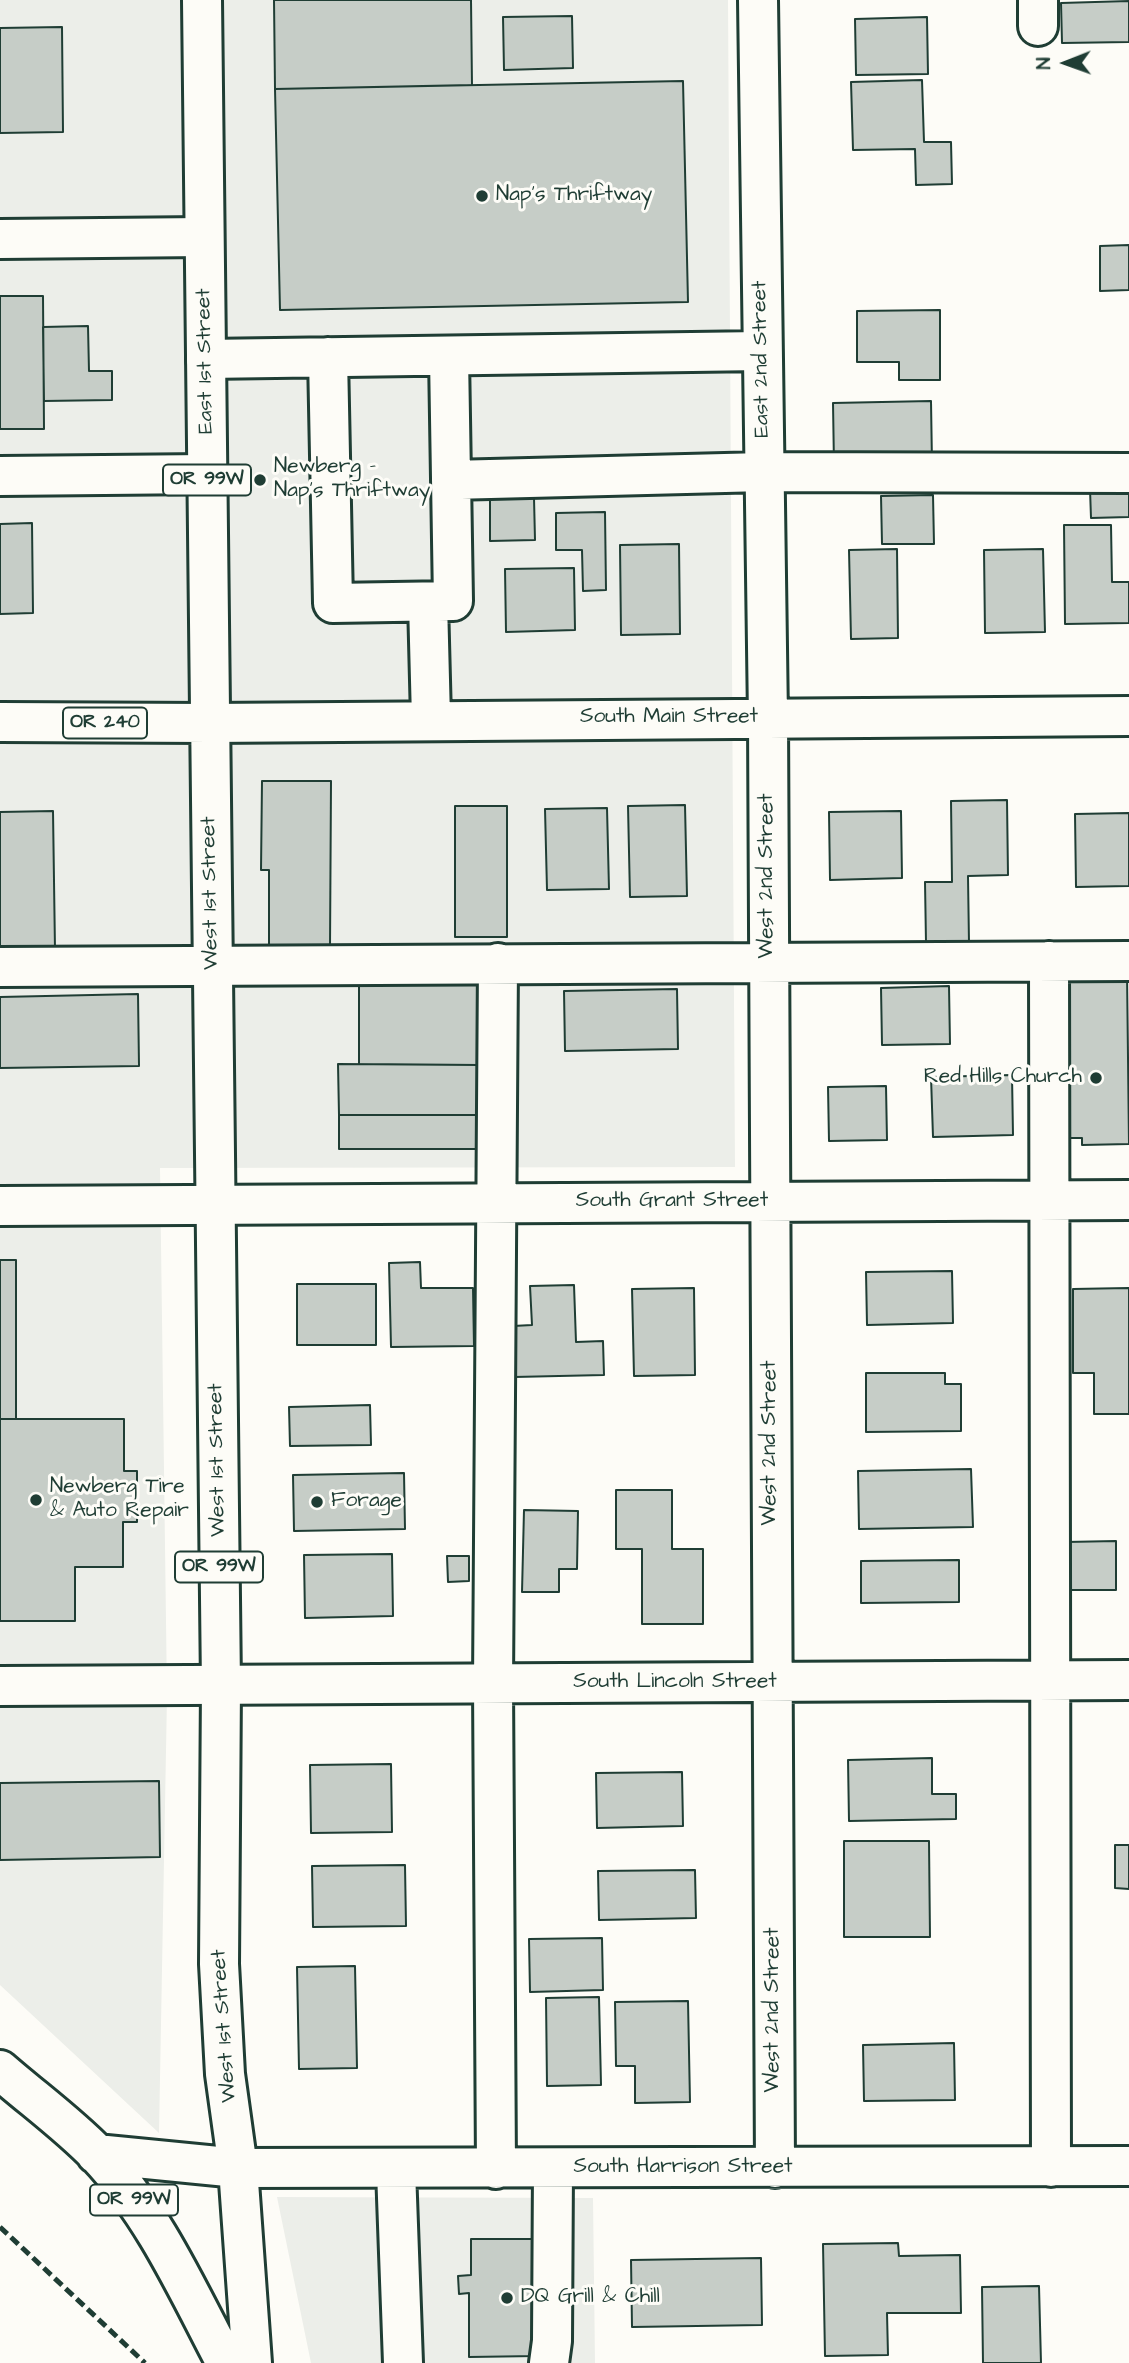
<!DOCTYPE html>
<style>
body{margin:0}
#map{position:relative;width:1129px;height:2363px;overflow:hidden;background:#fdfcf7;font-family:"Architects Daughter",sans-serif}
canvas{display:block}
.north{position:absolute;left:1031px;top:28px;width:70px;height:70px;-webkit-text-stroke:5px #fdfcf7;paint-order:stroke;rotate:269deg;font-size:19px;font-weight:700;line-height:28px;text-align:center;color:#1f3d34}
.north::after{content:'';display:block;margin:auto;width:24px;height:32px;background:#1f3d34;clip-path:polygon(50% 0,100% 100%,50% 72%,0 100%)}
</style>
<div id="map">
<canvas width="1129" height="2363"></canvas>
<div class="north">N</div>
</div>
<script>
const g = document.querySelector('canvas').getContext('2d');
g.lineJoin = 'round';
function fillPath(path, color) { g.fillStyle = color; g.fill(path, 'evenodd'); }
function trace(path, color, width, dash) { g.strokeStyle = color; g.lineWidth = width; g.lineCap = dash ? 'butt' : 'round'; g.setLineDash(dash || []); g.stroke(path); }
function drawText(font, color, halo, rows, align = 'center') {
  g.font = font + ' "Architects Daughter",sans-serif'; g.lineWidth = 6; g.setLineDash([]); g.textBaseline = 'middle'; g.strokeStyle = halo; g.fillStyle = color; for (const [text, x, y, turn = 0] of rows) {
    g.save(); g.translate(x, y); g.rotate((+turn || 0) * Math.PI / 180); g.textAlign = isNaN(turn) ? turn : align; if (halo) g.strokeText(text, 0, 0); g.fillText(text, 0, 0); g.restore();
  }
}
fillPath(new Path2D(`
 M0,0H728L735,1167L160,1168L167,1696L159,2133L0,1985Z
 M277,2197L593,2198L595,2363H311Z`), '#eceee9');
const building = new Path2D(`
 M274,0H471L472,85L275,89Z
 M1129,1V42L1062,43L1061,3Z
 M572,16L573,68L504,70L503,17Z
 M927,17L928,74L856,75L855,19Z
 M62,27L63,132L0,133V28Z
 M922,80L924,142H951L952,184L916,185L915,149L853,150L851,82Z
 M683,81L688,302L280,310L275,89Z
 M1129,245V290L1100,291V246Z
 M0,296H43L44,429H0Z
 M940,310V380H899V362H857V311Z
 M88,326L89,371H112V400L44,401L43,327Z
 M931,401L932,464L834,466L833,403Z
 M1090,489H1129V517L1091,518Z
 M933,495L934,544H882L881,496Z
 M534,498L535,540L490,541V499Z
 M605,512L606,590L583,591L582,550H556V513Z
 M32,523L33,613L0,614V524Z
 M1064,525H1111L1112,582H1129V623L1065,624Z
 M679,544L680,634L621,635L620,545Z
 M897,549L898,638L851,639L849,550Z
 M1043,549L1045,632L985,633L984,550Z
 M574,568L575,630L506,632L505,569Z
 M262,781H331L330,948H269V870H261Z
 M1007,800L1008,875L968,876L969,943H926L925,882H952L951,801Z
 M685,805L687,896L630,897L628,806Z
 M455,806H507V937H455Z
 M607,808L609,889L547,890L545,809Z
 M53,811L55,950L0,951V812Z
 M901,811L902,878L830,880L829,812Z
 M1129,813V886L1076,887L1075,814Z
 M1127,971L1129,1144L1082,1145V1138H1064L1061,972Z
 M359,978H480L479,1065L359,1064Z
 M949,986L950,1044L882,1045L881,988Z
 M677,989L678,1049L565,1051L564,991Z
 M138,994L139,1066L0,1068V997Z
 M338,1064L479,1065V1115H339Z
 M1012,1075L1013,1135L933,1137L931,1077Z
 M886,1086L887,1140L829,1141L828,1087Z
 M339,1115H479V1149H339Z
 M0,1260H16V1419H0Z
 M420,1262L421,1288H473L474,1346L391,1347L389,1263Z
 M952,1271L953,1323L867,1325L866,1272Z
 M297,1284H376V1345H297Z
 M574,1285L576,1342L603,1341L604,1375L514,1377L513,1326L532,1325L530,1286Z
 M694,1288L695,1375L634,1376L632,1289Z
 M1129,1288V1414H1094V1373H1073V1289Z
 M866,1373H945V1384H961V1431L866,1432Z
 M370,1405L371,1445L290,1446L289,1407Z
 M0,1419H124V1471H137V1522H123V1567H75V1621H0Z
 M971,1469L973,1527L859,1529L858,1471Z
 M404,1473L405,1529L294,1531L293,1475Z
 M616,1490H672V1549H703V1624H642V1549H616Z
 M524,1510L578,1511L577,1569H559V1592H522Z
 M1116,1541V1590H1067L1066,1542Z
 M392,1554L393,1616L305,1618L304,1555Z
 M447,1556H469V1581L448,1582Z
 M959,1560V1602L861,1603V1561Z
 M932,1758V1794H956V1819L849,1821L848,1760Z
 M391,1764L392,1832L311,1833L310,1765Z
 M682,1772L683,1826L597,1828L596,1773Z
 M159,1781L160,1857L0,1860V1783Z
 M844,1841H929L930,1937H844Z
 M1115,1845H1129V1889L1115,1888Z
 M405,1865L406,1926L313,1927L312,1866Z
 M695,1870L696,1918L599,1920L598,1871Z
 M602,1938L603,1990L530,1992L529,1939Z
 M355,1966L357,2068L299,2069L297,1967Z
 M599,1997L601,2085L547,2086L546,1998Z
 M688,2001L690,2102L635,2103V2066H616L615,2002Z
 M954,2043L955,2100L864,2101L863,2045Z
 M471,2239H537L536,2356L469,2357V2293L459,2294L458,2276L471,2275Z
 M898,2243L899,2256L960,2255L961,2313H887L888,2355L825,2356L823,2244Z
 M761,2258L762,2325L632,2327L631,2260Z
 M1039,2286L1041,2363H983L982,2287Z`);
fillPath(building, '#c6cdc7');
trace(building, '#1f3d34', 2);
const minor = new Path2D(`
 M758,0L768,718L775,2168
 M1038,0V26
 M0,239L204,237
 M328,357L333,603L453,601L449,356
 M206,359L761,351
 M0,476L207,474
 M451,480L764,472L1129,473
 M428,602L431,719
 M209,723L1129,716
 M1049,961L1051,2167
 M0,967L1129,961
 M0,1206L1129,1200
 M0,1686L1129,1680
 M238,2168L1129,2166
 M496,2169L493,1684L498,963
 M396,2170L403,2363
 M549,2363L552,2341L553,2168`);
const major = new Path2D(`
 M202,0L221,1685L219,1964L225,2074L238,2168L252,2363
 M0,722L209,723
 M0,2070C32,2098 68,2124 97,2154C154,2214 188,2291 226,2363
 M96,2154L238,2168`);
trace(minor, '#1f3d34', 44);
trace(major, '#1f3d34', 44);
trace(minor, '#fdfcf7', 38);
trace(major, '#fdfcf7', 38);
trace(new Path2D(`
 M0,2227L145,2363`), '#1f3d34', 5, [10, 5]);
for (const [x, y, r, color] of [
 [482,196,7,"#1f3d34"],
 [260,480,7,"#1f3d34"],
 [1096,1078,7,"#1f3d34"],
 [36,1500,7,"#1f3d34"],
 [317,1502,7,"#1f3d34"],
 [507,2298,7,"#1f3d34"]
]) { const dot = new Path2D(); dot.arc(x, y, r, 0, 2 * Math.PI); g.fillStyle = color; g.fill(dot); trace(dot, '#fdfcf7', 2.5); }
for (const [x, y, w] of [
 [207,480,88],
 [105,723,84],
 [219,1567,88],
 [134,2200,88]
]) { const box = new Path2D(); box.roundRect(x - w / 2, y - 15.5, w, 31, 5); g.fillStyle = '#fdfcf7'; g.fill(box); trace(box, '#1f3d34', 2); }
drawText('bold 19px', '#1f3d34', null, [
 ["OR 99W",207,480],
 ["OR 240",105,723],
 ["OR 99W",219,1567],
 ["OR 99W",134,2200]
]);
drawText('21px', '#1f3d34', '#fdfcf7', [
 ["Nap's Thriftway",496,196],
 ["Newberg -",274,468],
 ["Nap's Thriftway",274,492],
 ["Red Hills Church",1082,1078,"right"],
 ["Newberg Tire",50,1488],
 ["& Auto Repair",50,1512],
 ["Forage",331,1502],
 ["DQ Grill & Chill",521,2298]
], 'left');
drawText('21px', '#1f3d34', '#fdfcf7', [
 ["East 2nd Street",762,359,-91],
 ["East 1st Street",206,361,-91],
 ["South Main Street",669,718],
 ["West 2nd Street",768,876,-90],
 ["West 1st Street",211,893,-91],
 ["South Grant Street",672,1202],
 ["West 2nd Street",771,1443,-90],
 ["West 1st Street",218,1460,-91],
 ["South Lincoln Street",675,1683],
 ["West 2nd Street",774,2010,-90],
 ["West 1st Street",225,2026,-94],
 ["South Harrison Street",683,2168]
]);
</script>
